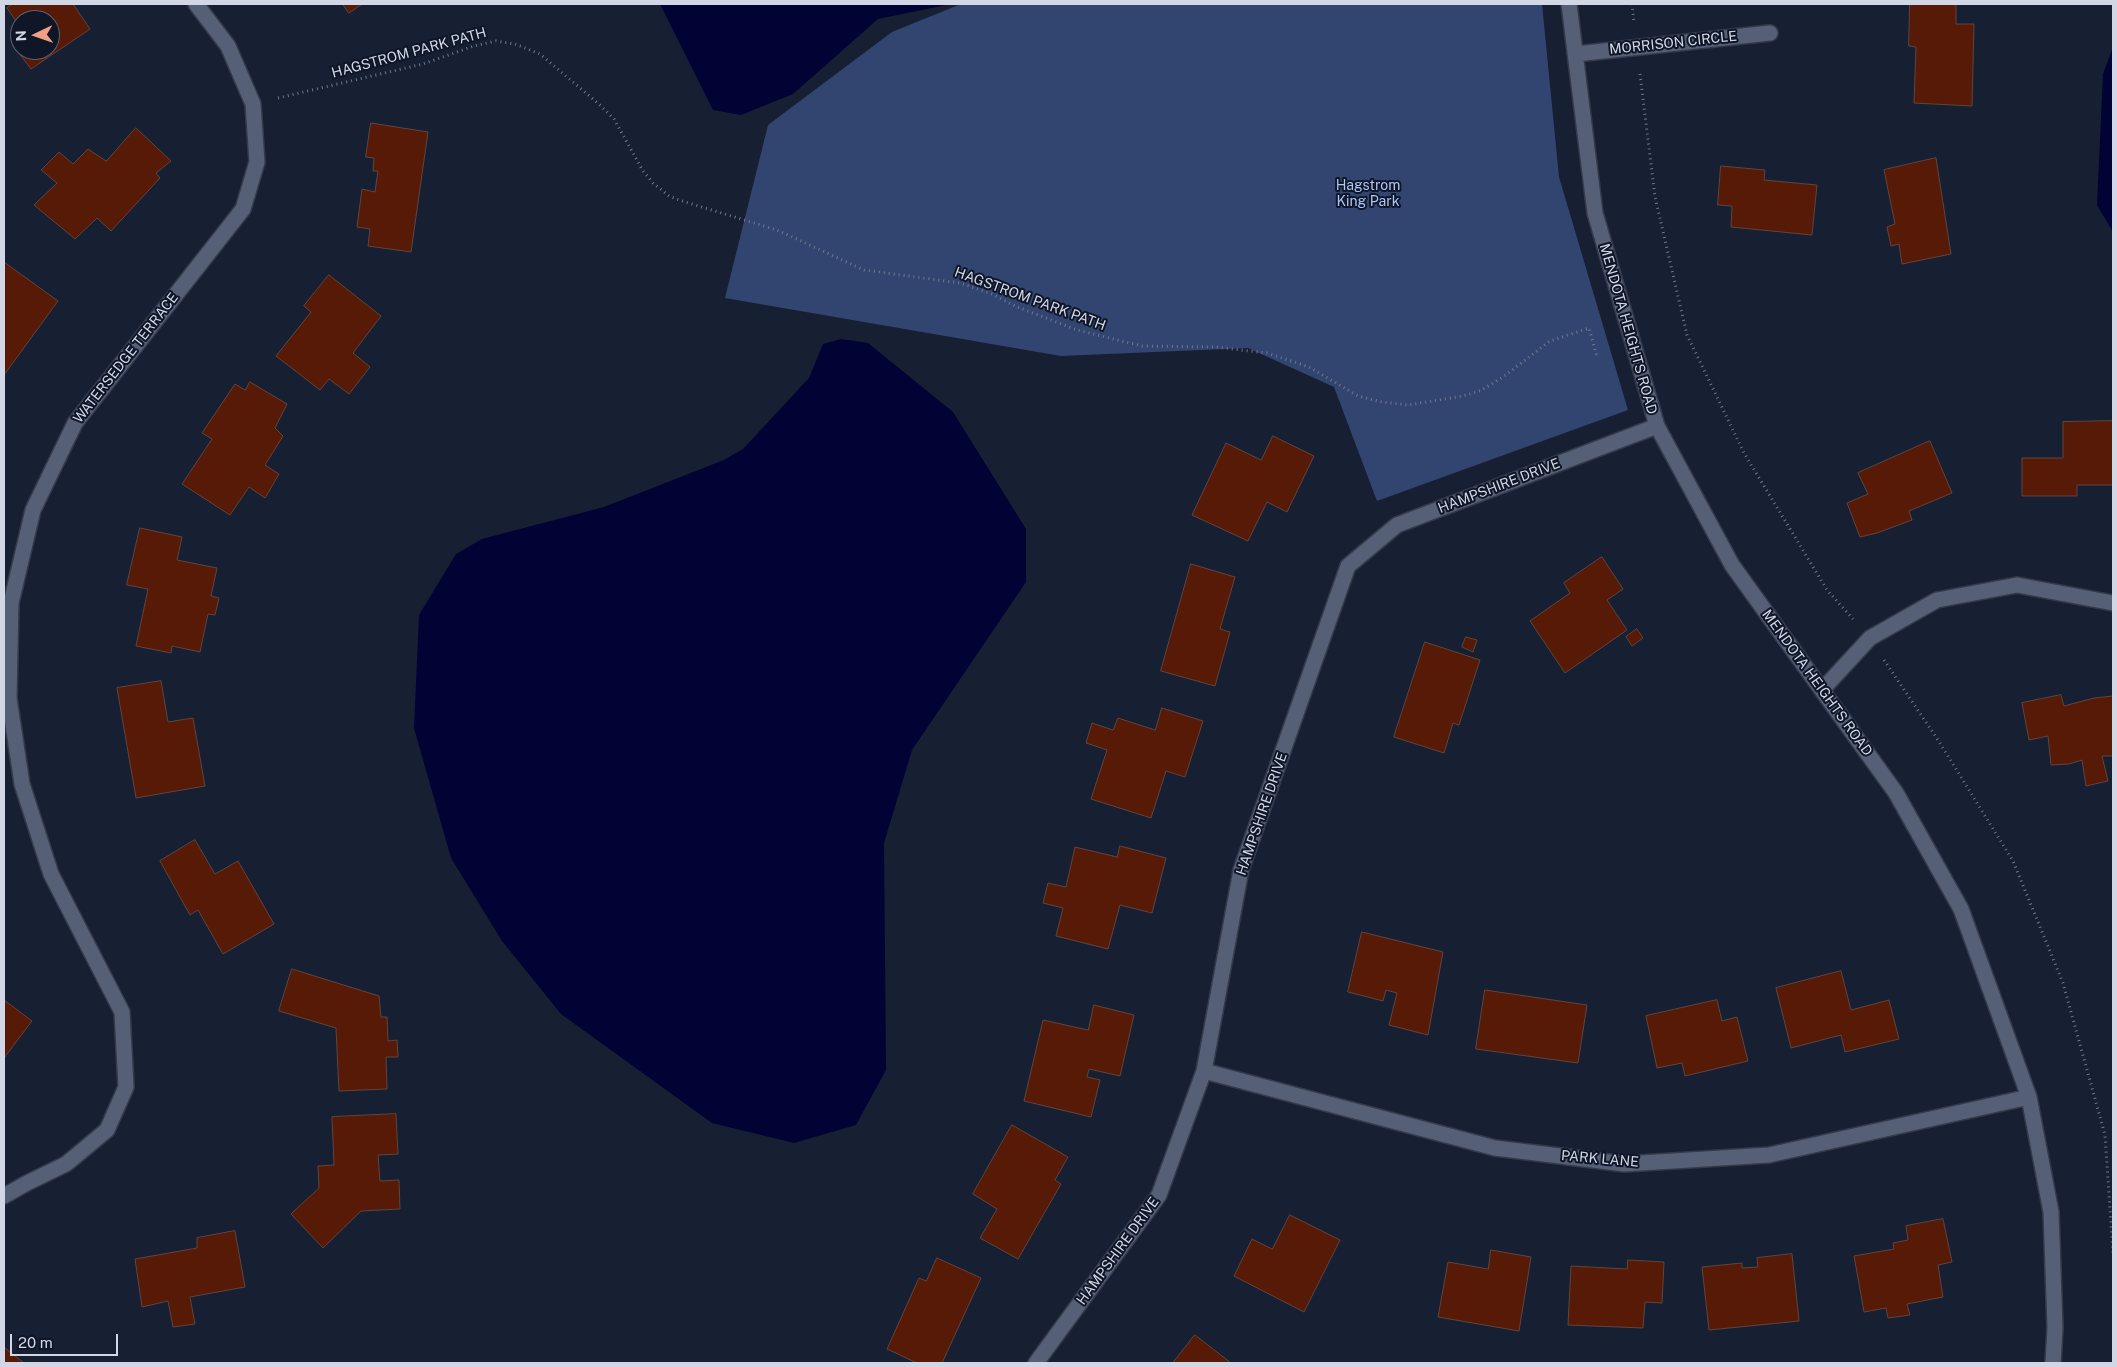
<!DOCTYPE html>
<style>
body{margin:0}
#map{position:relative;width:2117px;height:1367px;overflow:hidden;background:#171f33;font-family:"Public Sans",sans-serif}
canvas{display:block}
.frame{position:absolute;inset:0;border:5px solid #d1d7e4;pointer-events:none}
.north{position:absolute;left:10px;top:10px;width:50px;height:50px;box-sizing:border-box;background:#0e1628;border:1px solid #5c6373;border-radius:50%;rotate:267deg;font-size:14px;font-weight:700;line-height:20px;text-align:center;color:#d1d7e4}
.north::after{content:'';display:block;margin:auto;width:18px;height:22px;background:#f39f86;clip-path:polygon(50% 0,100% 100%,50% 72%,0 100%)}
.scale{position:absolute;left:10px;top:1334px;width:108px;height:22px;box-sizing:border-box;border:2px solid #d1d7e4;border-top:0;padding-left:6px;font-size:15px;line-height:18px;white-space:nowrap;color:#d1d7e4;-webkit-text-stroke:4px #0e1628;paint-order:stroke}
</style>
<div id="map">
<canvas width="2117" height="1367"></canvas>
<div class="frame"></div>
<div class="north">N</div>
<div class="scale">20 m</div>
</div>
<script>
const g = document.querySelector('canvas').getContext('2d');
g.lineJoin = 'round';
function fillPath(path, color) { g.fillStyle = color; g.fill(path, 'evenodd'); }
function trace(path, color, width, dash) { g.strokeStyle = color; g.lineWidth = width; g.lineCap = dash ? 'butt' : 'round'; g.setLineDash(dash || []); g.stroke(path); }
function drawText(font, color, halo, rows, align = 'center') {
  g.font = font + ' "Public Sans",sans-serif'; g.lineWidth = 4; g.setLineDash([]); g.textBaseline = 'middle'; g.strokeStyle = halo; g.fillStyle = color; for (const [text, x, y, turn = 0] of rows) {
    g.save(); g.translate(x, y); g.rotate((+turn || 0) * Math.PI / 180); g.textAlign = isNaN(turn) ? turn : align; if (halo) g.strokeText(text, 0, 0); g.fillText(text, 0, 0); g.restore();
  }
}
fillPath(new Path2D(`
 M961,4H1542L1559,177L1628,410L1377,501L1334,387L1248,348L1061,356L725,298L768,125L892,32Z`), '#324571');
fillPath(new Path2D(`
 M660,4H951L878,19L793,94L741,115L713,110Z
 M2113,47V232L2097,205L2103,74Z
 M841,339L868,343L953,412L1026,529V582L912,750L884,843L886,1070L856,1125L794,1143L712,1123L561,1014L502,941L451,858L414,728L419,615L456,554L482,539L604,507L724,460L743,449L809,378L823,344Z`), '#010334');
const building = new Path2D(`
 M13,4H73L90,29L31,69L19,53L23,50H50V20H20V27L7,8Z
 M343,4H362L349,13Z
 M1910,4H1956V24H1974L1972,106L1914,103L1916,47L1909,46Z
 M371,123L428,132L411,252L368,246L370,229L357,227L362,189L375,192L378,171H373L374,158L366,157Z
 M136,128L171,161L156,173L160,178L111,231L97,218L75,239L34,205L57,183L41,170L59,152L73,164L88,149L106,161Z
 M1936,158L1951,254L1902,264L1899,244L1891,246L1887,227L1895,224L1884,170Z
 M1721,166L1765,170L1764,180L1817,185L1812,235L1731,227L1732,206L1718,205Z
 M4,262L58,301L4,375Z
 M329,275L381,316L353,353L370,367L349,394L329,379L320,390L276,356L311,312L304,306Z
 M250,382L287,404L275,428L283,436L265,465L279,474L265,498L249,487L230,515L182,484L212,439L202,433L235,384L245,390Z
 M2113,421V485H2077V496H2022V458H2063V422Z
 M1273,436L1314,456L1287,512L1267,502L1248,541L1192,515L1226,443L1261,460Z
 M1930,441L1952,493L1909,511L1912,520L1877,533L1860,537L1847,503L1868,494L1858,473Z
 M140,528L182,537L177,560L217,568L211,596L219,598L215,615L208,614L200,652L172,646L171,653L136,646L148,589L127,585Z
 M1602,557L1623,589L1607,600L1627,630L1565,673L1530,621L1570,593L1564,583Z
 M1191,564L1235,577L1220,629L1230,632L1215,686L1161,671Z
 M1637,629L1643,638L1632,646L1626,637Z
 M1466,637L1477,640L1473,652L1462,647Z
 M1425,642L1480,660L1459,725L1453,723L1444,753L1394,737Z
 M161,681L168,722L193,718L205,786L136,798L117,688Z
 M2061,695L2064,706L2094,698L2113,696V756H2102L2108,781L2086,786L2082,760L2069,764L2051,765L2048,736L2029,740L2022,703Z
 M1162,708L1203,721L1185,777L1166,771L1151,818L1091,799L1107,750L1086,743L1092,723L1113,730L1118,718L1155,730Z
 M195,840L215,874L238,861L274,924L223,954L198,910L190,915L160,861Z
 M1120,846L1166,858L1152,913L1120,905L1108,949L1056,936L1063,908L1043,903L1048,883L1066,887L1075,847L1117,857Z
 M1362,932L1443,952L1428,1035L1389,1025L1397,993L1386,990L1383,1001L1348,992Z
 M292,969L379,996L381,1017H387L388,1041L397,1040L398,1057H386L387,1089L339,1091L336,1028L279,1011Z
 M1841,971L1851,1010L1889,1000L1899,1039L1845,1052L1841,1035L1791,1048L1776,988Z
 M1485,990L1587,1005L1578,1063L1476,1049Z
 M4,1000L32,1021L4,1058Z
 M1717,1000L1722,1021L1737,1017L1748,1061L1685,1076L1682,1063L1657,1068L1646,1016Z
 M1094,1005L1134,1015L1120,1076L1089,1069L1087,1077L1100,1080L1091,1117L1024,1101L1043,1020L1088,1030Z
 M396,1114L398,1154L378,1155L380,1181L399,1180L400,1209L361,1211L323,1248L291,1214L319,1188L318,1166L334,1165L332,1117Z
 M1012,1125L1068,1157L1055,1180L1061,1184L1018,1259L980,1238L997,1209L973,1194Z
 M1290,1215L1340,1240L1304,1312L1234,1276L1252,1239L1272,1249Z
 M1943,1219L1952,1262L1938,1265L1943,1297L1907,1304L1910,1315L1888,1318L1886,1308L1864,1312L1854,1256L1894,1249L1893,1243L1908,1240L1906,1226Z
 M235,1231L245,1287L190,1297L195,1324L173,1327L168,1301L142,1307L135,1259L197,1248V1238Z
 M1491,1250L1531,1257L1519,1331L1438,1317L1448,1262L1488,1269Z
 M1792,1254L1799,1321L1709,1330L1702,1267L1742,1263V1268L1758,1267L1757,1258Z
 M937,1258L981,1278L942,1363H917L887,1349L919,1278L926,1281Z
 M1628,1260L1664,1262L1662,1303L1645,1302L1643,1328L1568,1325L1571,1266L1627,1269Z
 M1195,1335L1231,1363H1173Z
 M4,1347L24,1363H4Z`);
fillPath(building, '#571a07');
trace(building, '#60453e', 1);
const minor = new Path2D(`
 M1569,4L1595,213L1657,426L1732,565L1896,793L1961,909L2029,1097L2051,1212L2055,1328L2053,1363
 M1576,54L1770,33
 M1822,690L1870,638L1937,600L2017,585L2113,603
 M1204,1071L1495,1148L1625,1164L1769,1155L2029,1097
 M4,1196L27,1183L66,1164L107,1130L126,1087L122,1012L51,874L22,784L9,698L11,603L33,510L75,423L243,209L257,162L253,104L228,46L196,4
 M1036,1363L1159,1195L1204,1071L1241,870L1348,566L1397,525L1657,426`);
trace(minor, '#353a4a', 18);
trace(new Path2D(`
 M1632,4L1634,23
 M1640,74L1655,197L1687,335L1744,453L1827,590L1853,619
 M278,98L423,64L474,46L496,41L515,44L540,54L600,105L614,119L643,171L653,183L669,196L679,200L777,230L864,270L960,283L992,294L1015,306L1077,330L1142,346L1215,347L1267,353L1309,367L1358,396L1382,402L1408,405L1463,396L1480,391L1503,377L1550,341L1589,328L1597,357
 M1884,660L1938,740L2013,861L2063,983L2105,1135L2113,1253`), '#717889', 3, [1, 4]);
trace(minor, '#555f76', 15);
drawText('14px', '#d1d7e4', '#0e1628', [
 ["MORRISON CIRCLE",1673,43,-6],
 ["HAGSTROM PARK PATH",409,53,-15],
 ["HAGSTROM PARK PATH",1030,299,20],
 ["MENDOTA HEIGHTS ROAD",1628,329,74],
 ["WATERSEDGE TERRACE",126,358,-52],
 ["HAMPSHIRE DRIVE",1499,486,-21],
 ["MENDOTA HEIGHTS ROAD",1817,683,54],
 ["HAMPSHIRE DRIVE",1262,814,-71],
 ["PARK LANE",1600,1159,5],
 ["HAMPSHIRE DRIVE",1118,1251,-54]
]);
drawText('14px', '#aec5f7', '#0e1628', [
 ["Hagstrom",1368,186],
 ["King Park",1368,202]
]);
</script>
